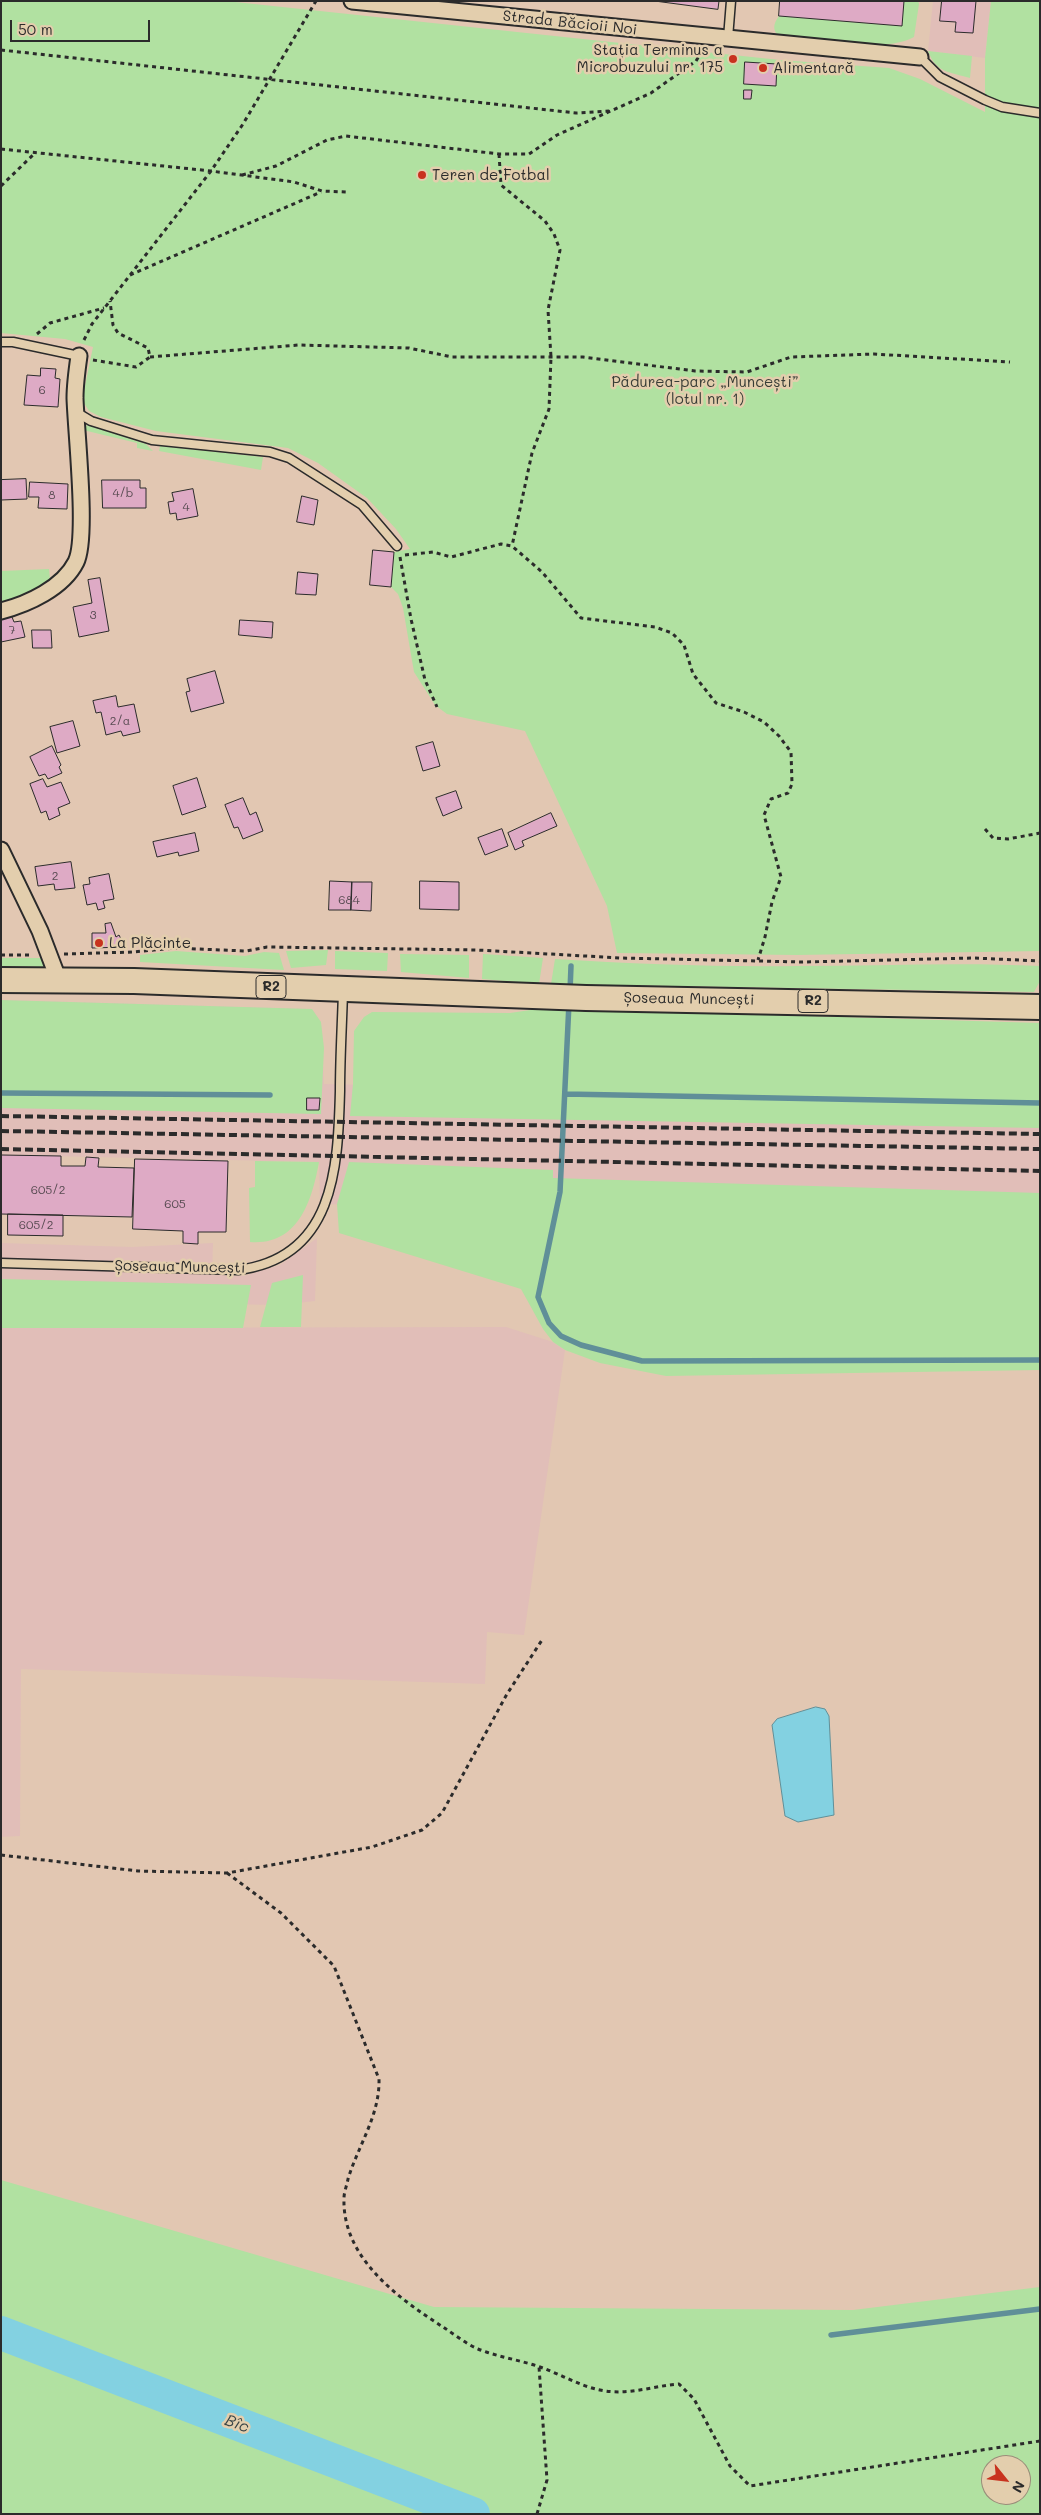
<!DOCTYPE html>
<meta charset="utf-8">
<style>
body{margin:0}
#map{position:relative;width:1041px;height:2515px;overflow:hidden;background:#e2c7b2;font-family:Mali,sans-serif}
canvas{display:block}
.frame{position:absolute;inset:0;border:2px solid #2b2b2b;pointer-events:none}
.north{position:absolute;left:981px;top:2455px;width:50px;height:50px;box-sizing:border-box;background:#e3cead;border:1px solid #998d79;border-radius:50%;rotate:119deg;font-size:14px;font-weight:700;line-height:20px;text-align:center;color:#2b2b2b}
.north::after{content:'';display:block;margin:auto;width:18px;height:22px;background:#c8321e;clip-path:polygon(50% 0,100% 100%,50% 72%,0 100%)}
.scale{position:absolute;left:10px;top:20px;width:140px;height:22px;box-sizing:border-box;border:2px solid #2b2b2b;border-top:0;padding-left:6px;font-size:15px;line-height:18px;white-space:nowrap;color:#2b2b2b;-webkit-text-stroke:4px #e3cead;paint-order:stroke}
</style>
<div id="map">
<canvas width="1041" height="2515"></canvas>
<div class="frame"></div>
<div class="north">N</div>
<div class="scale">50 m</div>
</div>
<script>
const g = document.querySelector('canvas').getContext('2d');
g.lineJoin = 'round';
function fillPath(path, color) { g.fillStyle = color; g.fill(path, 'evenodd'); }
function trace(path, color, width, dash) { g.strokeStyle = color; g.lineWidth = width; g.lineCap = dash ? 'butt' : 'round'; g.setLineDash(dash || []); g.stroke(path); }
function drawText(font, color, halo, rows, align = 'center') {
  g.font = font + ' Mali,sans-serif'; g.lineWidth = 5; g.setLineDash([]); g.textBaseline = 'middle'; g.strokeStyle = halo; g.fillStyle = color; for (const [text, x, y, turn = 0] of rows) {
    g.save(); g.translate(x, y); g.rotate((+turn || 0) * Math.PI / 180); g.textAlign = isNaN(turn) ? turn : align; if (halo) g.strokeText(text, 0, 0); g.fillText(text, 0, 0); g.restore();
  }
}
fillPath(new Path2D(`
 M933,1H991L985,58L928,51Z
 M1,1000L312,1009L321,1022L324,1084L1040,1100V1218L320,1204L319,1162L1,1155Z
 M317,1238L315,1301L278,1305L1,1300V1243L132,1247L213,1243L212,1275L244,1276L280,1265Z
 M506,1327L553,1342L565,1350L524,1635L487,1632L485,1684L21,1669L20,1836L1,1837V1328Z`), '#e1beb8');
fillPath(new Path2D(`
 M1,1H226L780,60L889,68L920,79L985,112V58L991,1H1040V951L797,955L617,953L607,906L525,731L447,714L435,705L414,672L403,608L398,594L391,587L394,552L410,549L396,529L367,498L318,463L288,448L156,431L101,417L89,411L82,400L93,347L65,339L1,333Z
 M904,1H918L919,4L914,37C882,54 817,40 780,37C772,31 773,24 779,16L901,26Z
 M928,51L972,56L970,78C950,72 936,73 928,51Z
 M87,425L146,444L153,451L137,448V443L83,430Z
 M160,446L263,457L261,470L159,451Z
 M49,569L50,580L35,591L1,606V571Z
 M328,950L326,965L291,968L286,951Z
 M176,951L245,956L264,952L279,953L284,970L140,962V955Z
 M335,951L388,953L387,971L335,969Z
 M400,954L469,955V978L401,972Z
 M483,954L543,958L539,984L482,979Z
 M1,958H41L44,967L1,966Z
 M555,959C635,964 717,967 797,966C878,966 959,962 1040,966V981L1034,992L551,984Z
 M1,1000L312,1009L321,1022L324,1048L321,1114L1,1108Z
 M544,1008L1040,1023V1128L350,1116L353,1084L354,1031L364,1017L372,1012L510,1013Z
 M255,1161L319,1162C312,1201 298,1246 250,1242L249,1188L255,1187Z
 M349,1162L553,1170V1178L1040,1193V1370L666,1376L600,1363L565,1350L553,1342L543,1329L521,1289L339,1233L337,1204Z
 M303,1275L301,1327H260L272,1283Z
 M1,1279L251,1285L243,1328H1Z
 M1,2180L434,2307L853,2310L1040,2287V2514H1ZM991,2465H1021V2495H991Z`), '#b1e1a1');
const water = new Path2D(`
 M816,1707L825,1709L829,1716L834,1815L798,1822L785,1816L772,1725L777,1719Z`);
fillPath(water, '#83d1e1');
trace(water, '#608f98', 1);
trace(new Path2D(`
 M570,991L571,966
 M569,1003L560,1192L538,1297L549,1323L561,1336L581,1345L642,1361L1040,1360
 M1,1093L270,1095
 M565,1094L1040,1103
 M831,2335L1040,2309`), '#608f98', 5.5);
trace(new Path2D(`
 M1,2333L473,2514`), '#83d1e1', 34);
const building = new Path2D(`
 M655,1H719L718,9Z
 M780,1H904L902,26L779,16Z
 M942,1H976L973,33L955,32L956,22L940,21Z
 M745,62L777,64L776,86L744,84Z
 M744,90H752L751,99H744Z
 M41,368L56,369L55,378L60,379L58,407L24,405L27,375L40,376Z
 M26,479L27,499L1,500V480Z
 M102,480H140V488H146V508H103Z
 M30,482L68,484L67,509L38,508L39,497H29Z
 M193,489L198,516L177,520L176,513L170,514L168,502L174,501L172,493Z
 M302,496L318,500L314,525L297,522Z
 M373,550L394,552L391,587L370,585Z
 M298,572L318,574L316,595L296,594Z
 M100,578L109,631L79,637L73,607L92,603L88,580Z
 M12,617L14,622L21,621L25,637L1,642V619Z
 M240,620L273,622L272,638L239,635Z
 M32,630H51L52,648H33Z
 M215,671L224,703L191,712L186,692L190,691L187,679Z
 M116,696L118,707L134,704L140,732L123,736L121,731L106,735L101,712L96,713L93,701Z
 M73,721L80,746L57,753L50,727Z
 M433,742L440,766L423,771L416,747Z
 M52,746L61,765L59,767L62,773L48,779L45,774L39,776L30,757Z
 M197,778L206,807L182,815L173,786Z
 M43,779L47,787L61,782L70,803L58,808L60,815L49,820L46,811L41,813L30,784Z
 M456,791L462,808L443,816L436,798Z
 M243,798L250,815L256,812L263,831L243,839L238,827L234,828L225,805Z
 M551,813L557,826L522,841L524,846L515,850L508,833Z
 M502,829L508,846L485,855L478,838Z
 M195,833L199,851L179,856L178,852L157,857L153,842Z
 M71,862L75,888L55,890L54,884L38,886L35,867Z
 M109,874L114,899L103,901L105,908L98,910L96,903L87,905L83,885L90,884L89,878Z
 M330,881L352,882L351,910H329Z
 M420,881L459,882V910L420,909Z
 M352,882H372L371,911L351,910Z
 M111,923L116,937L119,935L125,947L92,948V933H106L105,924Z
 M307,1098H320L319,1110H307Z
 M1,1155L61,1156V1166H85L86,1157L99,1158L98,1167L134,1168L132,1217L1,1214Z
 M135,1159L228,1161L226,1232H198V1244L183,1243V1231L133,1229Z
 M8,1214L63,1215V1236L8,1235Z`);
fillPath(building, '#deaac5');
trace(building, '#2b2b2b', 1);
const lane = new Path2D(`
 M728,38L731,1
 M920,57L940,77L985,100L1002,107L1040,113
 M1,342H13L79,356
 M76,412L91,421L152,440L270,452L289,458L362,505L397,546
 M1,1263L238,1270C334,1258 338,1169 340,1091C340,1058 342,1025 343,992`);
const street = new Path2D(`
 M352,1L920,57
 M1,611C28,604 63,588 76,562C88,538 76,432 75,398C75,385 77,370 79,356
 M1,850L40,931L59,981`);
const primary = new Path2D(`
 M1,980L134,981L586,998L1040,1007`);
trace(lane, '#2b2b2b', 11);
trace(street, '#2b2b2b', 19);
trace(primary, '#2b2b2b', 28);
trace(new Path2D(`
 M1,50L576,113L609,111
 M1,149L211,171L294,182L322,191L346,192
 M499,154L501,185L545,221L554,234L560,250L548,310L551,357L549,409L532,453L512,546
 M242,175L276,166L327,140L346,136L499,154H529L557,135L651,93L696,61L702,51
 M1,186L35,153
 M130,275L321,192
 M37,334L50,323L104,308
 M84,340L92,324L211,171L243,124L316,1
 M150,357L299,345L409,348L452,357H583L695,371L747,372L791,357L874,354L1010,362
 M93,360L136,367L150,357L148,348L118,333L113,325L110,301
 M405,555L433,552L451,557L501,544L512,546L542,572L581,618L655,627L672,633L684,645L693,674L716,703L744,712L764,722L779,736L791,752L792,784L788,793L771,799L764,815L781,877L772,902L765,937L758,960
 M400,557L411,619L425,680L437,707
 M985,829L993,838L1008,839L1040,833
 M64,954L133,952L175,948L246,951L267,947L477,950L621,958L803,962L974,958L1040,961
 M1,955H33
 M1,1855L138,1871L227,1873L372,1847L422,1830L442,1813L507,1694L542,1640
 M227,1873L281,1913L334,1966L379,2079C380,2115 358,2146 348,2179C347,2185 344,2192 344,2198C342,2258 398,2298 443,2327C454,2334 466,2344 478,2349C498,2357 520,2360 540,2367C560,2374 580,2386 600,2390C628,2396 652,2386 679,2384L694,2399L730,2466L750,2486L1040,2441
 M537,2514L547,2480L539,2367`), '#2b2b2b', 3, [4, 4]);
trace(lane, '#e3cead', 8);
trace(street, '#e3cead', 15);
trace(primary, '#e3cead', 24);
trace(new Path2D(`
 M1,1116L1040,1134
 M1,1131L1040,1149
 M1,1149L1040,1171`), '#2b2b2b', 4, [8, 4]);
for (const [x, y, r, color] of [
 [733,59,5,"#c8321e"],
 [763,68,5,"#c8321e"],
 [422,175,5,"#c8321e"],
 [99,943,5,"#c8321e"]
]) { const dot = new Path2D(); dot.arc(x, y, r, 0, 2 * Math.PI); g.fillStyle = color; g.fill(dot); trace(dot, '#e3cead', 2); }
drawText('12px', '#584b52', null, [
 ["6",42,390],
 ["4/b",123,493],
 ["8",52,495],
 ["4",186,507],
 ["3",93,615],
 ["7",12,630],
 ["2/a",120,721],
 ["2",55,876],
 ["684",349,900],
 ["605/2",48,1190],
 ["605",175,1204],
 ["605/2",36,1225]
]);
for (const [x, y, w] of [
 [271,987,30],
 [813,1001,30]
]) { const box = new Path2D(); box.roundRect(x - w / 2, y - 11.5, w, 23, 4); g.fillStyle = '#e3cead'; g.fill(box); trace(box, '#2b2b2b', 1); }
drawText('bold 14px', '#2b2b2b', null, [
 ["R2",271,987],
 ["R2",813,1001]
]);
drawText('15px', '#2b2b2b', '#e3cead', [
 ["Strada Băcioii Noi",570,23,6],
 ["Șoseaua Muncești",689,999,1],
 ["Șoseaua Muncești",180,1267,1]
]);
drawText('15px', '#2b2b2b', '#e3cead', [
 ["Stația Terminus a",723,50,"right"],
 ["Microbuzului nr. 175",723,67,"right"],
 ["Alimentară",773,68],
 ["Teren de Fotbal",432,175],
 ["La Plăcinte",109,943]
], 'left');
drawText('15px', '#383d37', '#e3cead', [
 ["Pădurea-parc „Muncești”",705,382],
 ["(lotul nr. 1)",705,399]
]);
drawText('italic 16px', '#384446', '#e3cead', [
 ["Bîc",237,2424,21]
]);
</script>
